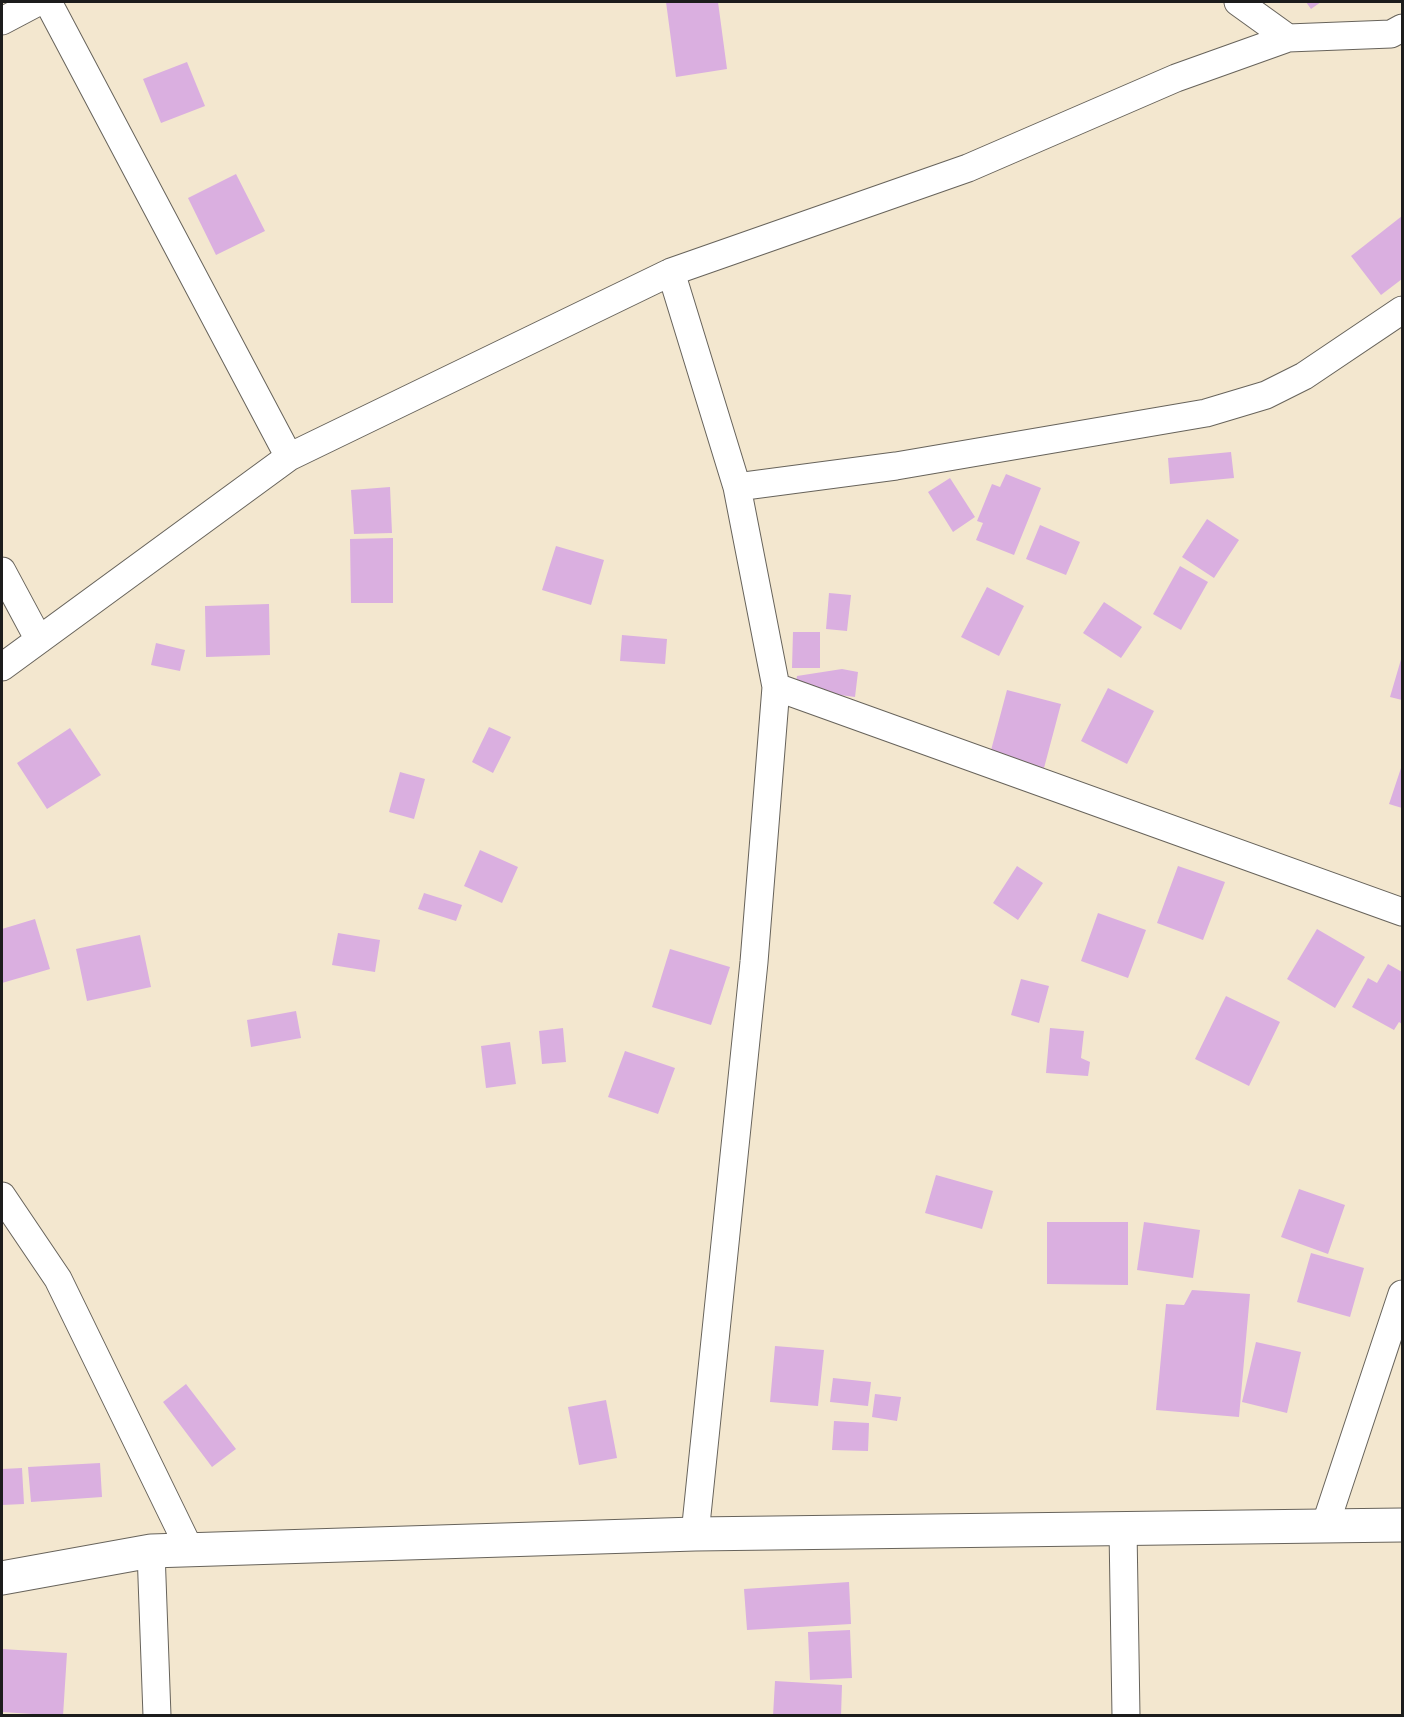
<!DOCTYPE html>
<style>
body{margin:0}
#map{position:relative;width:1404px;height:1717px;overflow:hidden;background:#f3e7cf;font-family:Caveat,sans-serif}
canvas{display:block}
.frame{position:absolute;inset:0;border:3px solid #1c1c1c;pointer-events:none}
</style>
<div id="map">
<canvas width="1404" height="1717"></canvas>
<div class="frame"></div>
</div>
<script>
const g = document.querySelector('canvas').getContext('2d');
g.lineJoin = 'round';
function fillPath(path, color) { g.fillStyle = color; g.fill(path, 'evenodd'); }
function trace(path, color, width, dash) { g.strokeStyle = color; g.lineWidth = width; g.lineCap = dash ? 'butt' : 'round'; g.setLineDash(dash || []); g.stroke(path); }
fillPath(new Path2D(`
 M666,2H718L727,69L676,77Z
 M1306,2H1321L1311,9Z
 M187,62L205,106L161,123L143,79Z
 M236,174L265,231L216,255L188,198Z
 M1402,216V279L1381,295L1351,256Z
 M1231,452L1234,478L1170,484L1168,458Z
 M1006,474L1041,488L1014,555L976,540L983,523L977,521L992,484L1000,487Z
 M950,478L975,517L953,532L928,492Z
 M390,487L392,533L354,534L351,490Z
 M1207,519L1239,540L1214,578L1182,557Z
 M1040,525L1080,542L1066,575L1026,559Z
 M393,538V603H351L350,539Z
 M556,546L604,560L591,605L542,590Z
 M1180,566L1208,582L1181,630L1153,614Z
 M987,587L1024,606L999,656L961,637Z
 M829,593L851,595L847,631L826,629Z
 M1104,602L1142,627L1121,658L1083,633Z
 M269,604L270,655L206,657L205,606Z
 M793,632H820V668H792Z
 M622,635L667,639L665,664L620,661Z
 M156,643L185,650L180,671L151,665Z
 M1402,656V700L1390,697Z
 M842,669L858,672L855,697L795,689L797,676Z
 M1108,688L1154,711L1127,764L1081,741Z
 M1007,690L1061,704L1044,768L990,754Z
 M489,727L511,737L493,773L472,762Z
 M70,728L101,775L47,809L17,763Z
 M1402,765V808L1389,804Z
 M400,772L425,779L414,819L389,812Z
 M480,850L518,867L502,903L464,886Z
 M1017,866L1043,883L1018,920L993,903Z
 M1178,866L1225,882L1203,940L1157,923Z
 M424,893L462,905L456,921L418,909Z
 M1098,913L1146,930L1128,978L1081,961Z
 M35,919L50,969L2,983V929Z
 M1317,929L1365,957L1335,1008L1287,979Z
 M338,933L380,940L375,972L332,965Z
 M140,935L151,987L87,1001L76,949Z
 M670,949L730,967L711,1025L652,1007Z
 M1388,964L1402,972V1024L1399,1022L1394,1030L1352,1007L1368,978L1377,983Z
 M1021,979L1049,986L1039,1023L1011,1015Z
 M1226,996L1280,1022L1249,1086L1195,1059Z
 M296,1011L301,1038L251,1047L247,1020Z
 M563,1028L566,1062L542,1064L539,1031Z
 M1050,1028L1084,1031L1081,1058L1090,1062L1088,1076L1046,1073Z
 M510,1042L516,1084L486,1088L481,1046Z
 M625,1051L675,1068L658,1114L608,1097Z
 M936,1175L993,1191L982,1229L925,1213Z
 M1299,1189L1345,1205L1328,1254L1281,1237Z
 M1047,1222H1128V1285L1047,1284Z
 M1144,1222L1200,1230L1193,1278L1137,1270Z
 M1311,1253L1364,1268L1350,1317L1297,1302Z
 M1192,1290L1250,1294L1239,1417L1156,1410L1166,1304L1184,1305Z
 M1256,1342L1301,1352L1287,1413L1242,1402Z
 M775,1346L824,1350L818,1406L770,1402Z
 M833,1378L871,1382L868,1406L830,1402Z
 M186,1384L236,1449L212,1467L163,1402Z
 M875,1394L901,1397L897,1421L872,1417Z
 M606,1400L617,1458L579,1465L568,1407Z
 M834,1421L869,1423L868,1451L832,1450Z
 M100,1463L102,1497L31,1502L28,1467Z
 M22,1468L24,1504L2,1505V1469Z
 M849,1582L851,1624L747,1630L744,1589Z
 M850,1630L852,1678L810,1680L808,1632Z
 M2,1649L67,1653L63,1716L2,1712Z
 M775,1681L842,1685L841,1716H773Z`), '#daafe0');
const minor = new Path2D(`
 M48,2L289,457
 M1238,2L1288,38
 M2,21L38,2
 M671,272L737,487L776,687L754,962L695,1534
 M737,487L896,466L1206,413L1266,395L1304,376L1402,310
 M2,571L39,640
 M2,667L289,457L671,272L968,168L1176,78L1288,38L1391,34L1402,28
 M776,687L1402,912
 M2,1196L58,1279L190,1550
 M1325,1526L1402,1294
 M1123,1529L1126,1716
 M151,1551L157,1716`);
const primary = new Path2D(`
 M2,1578L151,1551L695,1534L1402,1525`);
trace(minor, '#67635b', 29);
trace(primary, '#67635b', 35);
trace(minor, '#fff', 27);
trace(primary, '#fff', 33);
</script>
